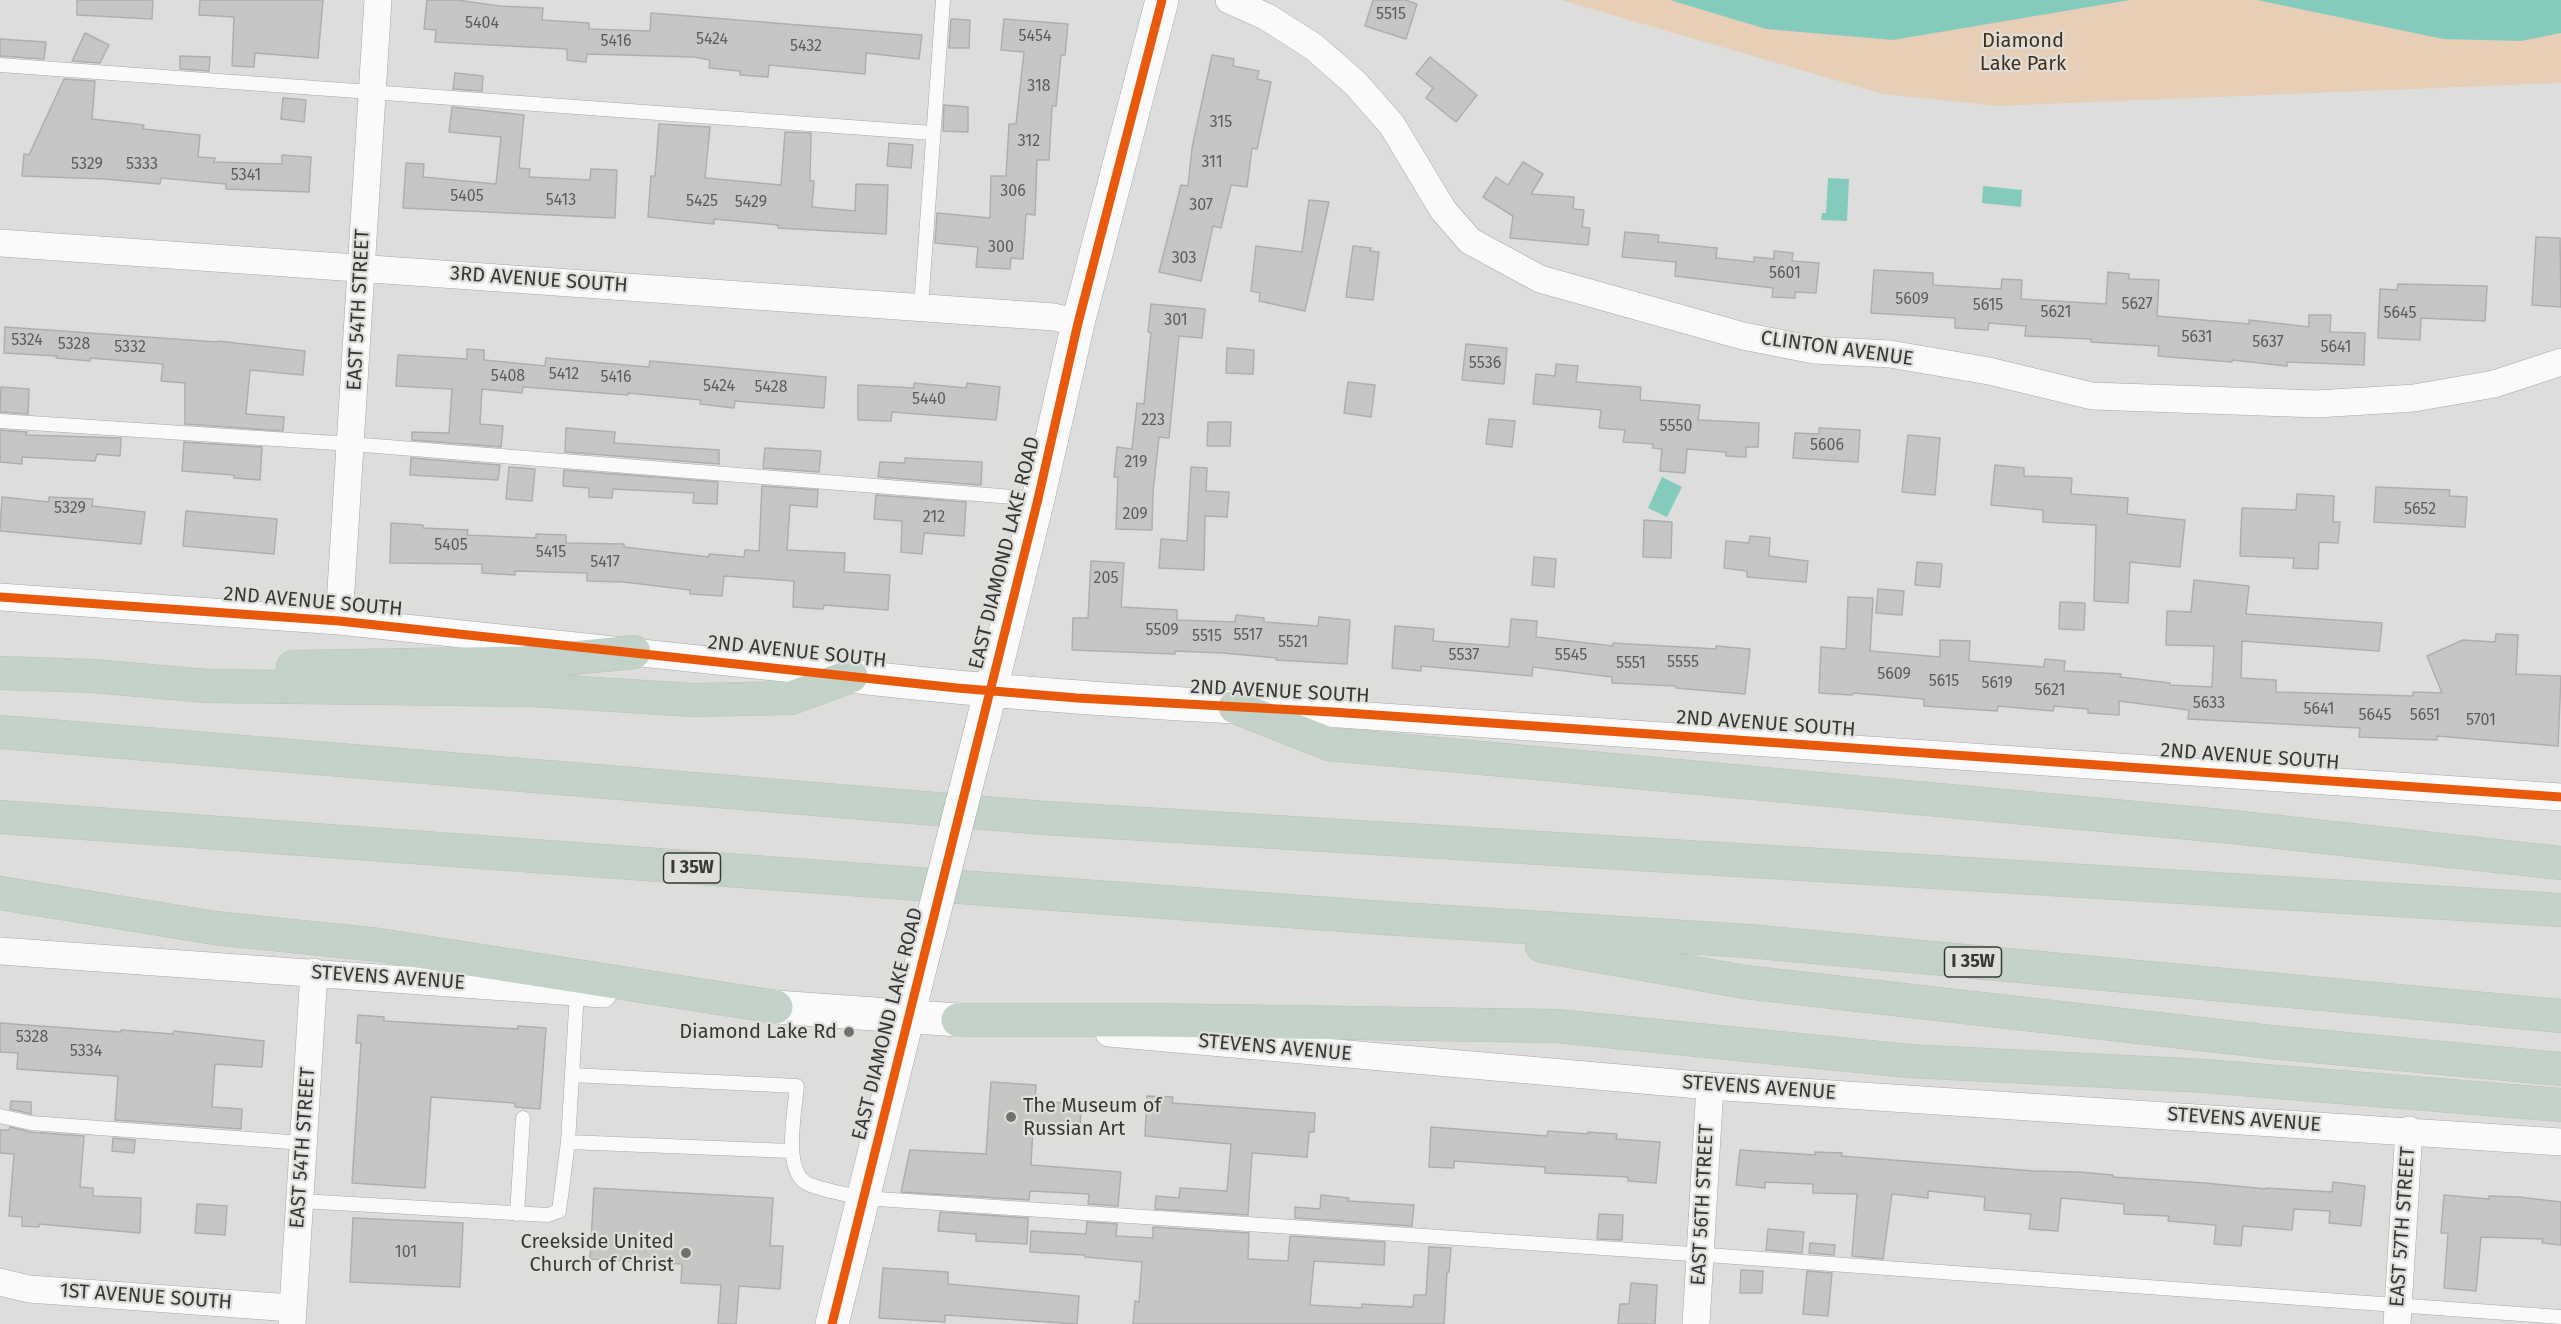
<!DOCTYPE html>
<style>
body{margin:0}
canvas{display:block;background:#dddedc}
</style>
<canvas width="2561" height="1324"></canvas>
<script>
const g = document.querySelector('canvas').getContext('2d');
g.lineJoin = 'round';
function fillPath(path, color) { g.fillStyle = color; g.fill(path, 'evenodd'); }
function trace(path, color, width, dash) { g.strokeStyle = color; g.lineWidth = width; g.lineCap = dash ? 'butt' : 'round'; g.setLineDash(dash || []); g.stroke(path); }
function drawText(font, color, halo, rows, align = 'center') {
  g.font = font + ' "Fira Sans",sans-serif'; g.lineWidth = 4.5; g.setLineDash([]); g.textBaseline = 'middle'; g.strokeStyle = halo; g.fillStyle = color; for (const [text, x, y, turn = 0] of rows) {
    g.save(); g.translate(x, y); g.rotate((+turn || 0) * Math.PI / 180); g.textAlign = isNaN(turn) ? turn : align; if (halo) g.strokeText(text, 0, 0); g.fillText(text, 0, 0); g.restore();
  }
}
fillPath(new Path2D(`
 M1561,0H2561V83L1997,106L1883,94Z`), '#e6cfb6');
fillPath(new Path2D(`
 M1670,0H2130L1893,40L1766,29Z
 M2257,0H2561V33L2521,41L2443,39Z
 M1828,178L1849,179L1847,221L1821,220L1822,213H1826Z
 M1983,186L2022,190L2021,207L1982,203Z
 M1662,477L1682,487L1667,517L1648,508Z`), '#84cbbe');
const building = new Path2D(`
 M77,0H153L152,19L77,15Z
 M200,0H323L318,58L255,53L254,67L232,66L234,17L199,15Z
 M427,0H457L499,6L543,8L542,20L589,23V29L650,31L651,13L922,35L919,59L866,53L865,74L769,65L768,77L740,75V71L709,68L710,60L694,57L587,54L586,62L567,60V49L435,42L436,30L424,29Z
 M1373,0H1405L1417,4L1406,39L1365,26Z
 M951,19L970,20L969,48H949Z
 M1004,19L1068,24L1065,55H1061L1056,106H1052L1049,160H1037L1035,215L1026,214L1023,259L1011,258L1010,269L976,267L978,247L935,243L937,213L990,218L991,176H1006L1009,124H1016L1024,52L1001,50Z
 M85,33L109,45L100,63L72,61Z
 M0,39L46,42L44,59L0,56Z
 M1212,55L1234,59L1233,66L1259,71L1257,79L1271,82L1257,149L1252,148L1247,187L1231,185L1221,228L1213,226L1201,281L1159,272L1181,185L1188,186L1192,148Z
 M180,56L210,57L209,71L180,69Z
 M1430,57L1477,95L1456,122L1426,98L1433,88L1416,74Z
 M455,73L483,76L482,91L453,89Z
 M64,79L95,81L92,119L144,125L143,129L200,135L198,157L215,158L214,162L282,164V155L311,157L309,192L226,189V184L161,178L160,184L105,179L22,176L24,154L29,155Z
 M283,98L306,100L304,122L281,119Z
 M944,105L968,107V132L943,131Z
 M452,107L524,115L519,168L530,169L529,177L590,180L591,169L617,170L615,218L403,208L406,163L424,164L423,177L496,184L501,137L449,132Z
 M659,124L710,127L705,178L781,185L785,132L811,133L810,181H814L812,207L855,211L856,184L888,185L886,234L778,228V225L714,219V224L648,217L651,176H655Z
 M889,143L913,145L911,168L887,166Z
 M1523,162L1543,174L1531,194L1574,197L1573,209L1584,210L1582,227L1590,228L1588,245L1510,238L1513,216L1483,197L1496,177L1508,185Z
 M1309,200L1329,202L1305,311L1259,301L1260,293L1251,291L1256,246L1302,252Z
 M1625,232L1659,235L1658,242L1717,248L1716,258L1754,262V257L1774,259V251L1793,253L1792,261L1819,263L1816,293L1795,292V298L1772,297L1773,288L1675,276L1676,262L1622,257Z
 M2536,237L2560,238L2561,307L2532,305Z
 M1353,246L1371,248L1370,251L1379,252L1373,300L1346,297Z
 M1874,270L1933,273V285L2001,289L2002,279L2022,280L2021,299L2106,304L2108,272L2129,274V279L2159,280L2157,316L2249,324V320L2309,327V315H2331L2330,332L2365,333L2364,365L2287,362V366L2232,360V362L2158,356L2159,346L2091,342V339L2025,336L2026,326L1989,323L1988,330L1955,328V318L1871,313Z
 M2398,284L2487,286L2485,321L2421,318L2420,340L2378,338L2380,289L2397,290Z
 M1151,304L1205,309L1202,338L1179,336L1169,438L1159,437L1153,492L1152,530L1116,529L1118,477H1114L1117,447L1132,449L1137,403L1144,404L1151,333L1148,332Z
 M5,327L217,342L218,341L305,351L303,375L250,370L246,414L284,417L283,431L185,424V383L161,381L163,364L90,358V361L56,358L57,356L4,353Z
 M1466,344L1507,348L1504,384L1462,380Z
 M1227,348L1254,350L1253,374L1226,373Z
 M467,349L484,350V360L545,366L546,358L649,367L650,361L826,377L824,408L735,401L734,408L700,404L701,400L628,393V395L523,387L522,393L482,389L480,424L503,426L501,447L412,440V432L449,433L452,389L396,386L398,355L467,359Z
 M1556,364L1578,366L1576,382L1641,387L1640,400L1700,405L1698,420L1759,423L1758,447H1746V457L1726,456V452L1687,449L1685,473L1660,471L1662,449L1653,448V444L1623,442L1625,430L1599,428L1601,410L1533,404L1536,374L1555,376Z
 M1348,382L1375,385L1371,417L1344,413Z
 M914,383L966,388L967,383L1000,387L996,420L892,412L891,421L858,420V385L914,388Z
 M1,387L29,389L28,414L0,412Z
 M1489,419L1515,421L1512,447L1486,444Z
 M1208,422H1231L1230,446H1207Z
 M566,428L615,432L614,443L719,450V464L565,452Z
 M1819,428L1860,430L1858,462L1793,458L1795,433L1819,434Z
 M0,430L27,432L26,435L121,438L120,456L97,454L95,461L22,457V464L0,462Z
 M1908,435L1940,438L1935,495L1902,492Z
 M184,442L262,447L260,480L234,478V475L182,471Z
 M765,448L821,451L819,472L763,468Z
 M411,458L500,465L498,480L410,475Z
 M905,458L982,462L981,485L878,477L880,462L905,463Z
 M1995,465L2024,468V476L2072,478L2071,494L2128,498L2127,514L2185,520L2180,567L2130,562L2128,603L2094,601L2096,525L2043,522V510L1991,505Z
 M509,467L535,469L532,501L506,499Z
 M1191,467L1207,468L1206,491L1229,492L1227,517L1205,516L1204,570L1159,568L1161,539L1187,541Z
 M564,470L718,482L717,504L693,503L694,493L613,489L612,498L589,497V488L563,486Z
 M762,486L818,490L817,507L790,505L787,550L845,553L844,572L890,575L888,610L824,605L823,609L793,607L794,581L724,576L722,596L690,594V590L624,582L587,581V573L515,571V575L482,573V564L390,563L391,523L423,525V528L468,530L467,535L536,538V534L566,535V543L624,544V547L709,557V554L744,557L745,550L759,551Z
 M2376,487L2450,490L2449,496L2467,497L2465,527L2374,522Z
 M2297,494L2334,496L2333,522H2340L2338,543L2319,542L2318,569L2293,568L2294,558L2240,556L2242,508L2296,510Z
 M876,495L966,502L964,536L924,533L922,554L901,552L902,521L874,519Z
 M2,497L49,502V497L93,499L92,506L145,512L141,544L0,531Z
 M186,511L277,519L274,554L183,546Z
 M1644,520L1672,522L1671,558L1643,557Z
 M1750,536L1770,538L1769,556L1808,561L1806,582L1747,577V571L1724,568L1726,541L1749,543Z
 M1534,557L1556,559L1554,587L1532,585Z
 M1091,561L1124,563L1121,607L1177,610V620L1235,622L1236,615L1264,618V622L1318,626L1319,617L1350,620L1347,664L1276,660L1277,658L1223,653L1175,651V654L1072,650L1073,618H1088Z
 M1917,562L1942,564L1940,587L1915,585Z
 M2194,580L2249,586L2246,614L2382,623L2379,651L2242,641L2241,678L2276,680V692L2413,696V692L2442,693L2427,656L2463,640L2495,642L2496,634L2518,635L2516,674L2561,676L2558,746L2437,736V740L2359,737L2360,728L2188,719L2189,710L2119,701V715L2088,713V709L2054,706L2053,711L1998,706L1997,711L1924,706V699L1853,693L1852,695L1819,693L1821,647L1846,649L1848,597L1873,598L1870,651L1940,657V640L1970,641L1969,661L2044,667L2045,659L2065,661L2064,671L2121,674L2120,677L2170,683V685L2212,687L2214,646L2166,645L2167,611L2191,612Z
 M1878,589L1904,591L1902,615L1876,613Z
 M2060,602L2085,603L2084,630L2059,629Z
 M1511,619L1537,621L1536,637L1613,646V643L1716,649V646L1750,649L1745,694L1676,688V686L1612,683V677L1533,667L1532,676L1421,666V671L1392,668L1395,626L1434,629L1433,641L1509,647Z
 M358,1015L384,1017V1021L518,1029V1026L546,1028L540,1109L515,1107V1103L431,1097L425,1188L352,1183L361,1043H356Z
 M0,1023L121,1032V1030L173,1034L174,1031L264,1041L262,1067L215,1064L212,1107L242,1109L241,1129L115,1120L118,1076L17,1069L18,1053L0,1052Z
 M991,1082L1036,1085L1035,1101L1081,1104L1080,1131L1033,1128L1031,1165L1121,1172L1118,1206L1088,1204L1089,1194L1030,1191L1029,1200L901,1192L910,1150L986,1154Z
 M1147,1096L1173,1097L1172,1103L1315,1113L1314,1132H1309L1307,1157L1252,1153L1248,1215L1155,1209L1156,1196L1179,1198L1180,1188L1227,1191L1231,1144L1145,1136Z
 M11,1101L31,1102V1114L10,1109Z
 M10,1127L30,1132L84,1136L80,1187L93,1188V1196L141,1198L140,1233L39,1224V1227L22,1226V1217L9,1216L14,1154L0,1153V1130H9Z
 M1431,1127L1547,1136L1548,1131L1588,1134V1132L1617,1134L1616,1139L1660,1142L1656,1183L1628,1181V1177L1545,1173V1167L1454,1161V1168L1429,1167Z
 M113,1138L135,1140L134,1153L112,1151Z
 M1740,1150L1815,1155V1152L1842,1153L1841,1156L2034,1171L2080,1172L2113,1175L2112,1177L2205,1183L2266,1189V1188L2332,1192L2333,1182L2365,1186L2361,1226L2329,1223L2330,1211L2294,1209L2292,1230L2243,1226L2241,1246L2214,1244L2216,1225L2168,1221L2169,1216L2124,1214V1204L2061,1198L2058,1231L2029,1229L2031,1214L1984,1210L1985,1197L1928,1191V1198L1892,1194L1883,1259L1852,1256L1857,1194L1813,1193V1184L1765,1182V1188L1736,1185Z
 M594,1188L773,1198L770,1246H783L780,1289L739,1286L736,1324H718L721,1285L681,1283L682,1264L590,1259Z
 M1321,1195L1349,1198L1348,1201L1414,1205L1412,1226L1295,1218V1207L1320,1209Z
 M2444,1195L2489,1199V1196L2519,1197L2561,1202V1245L2542,1243L2543,1239L2481,1237L2476,1291L2444,1288L2448,1233H2441Z
 M197,1204L227,1206L225,1235L195,1233Z
 M940,1212L1028,1218L1027,1244L976,1241V1234L938,1231Z
 M1599,1214L1623,1215L1622,1240L1597,1239Z
 M353,1218L463,1223L460,1287L350,1282Z
 M1087,1222L1117,1224L1116,1236L1153,1238V1227L1249,1233L1248,1259L1288,1261L1290,1236L1385,1242L1384,1265L1314,1261L1310,1305L1362,1308V1304L1413,1307L1414,1295H1426L1429,1247L1451,1248L1449,1272H1447L1444,1324H1133L1135,1301L1139,1302L1142,1262L1085,1257V1255L1030,1252L1031,1231L1086,1234Z
 M1768,1229L1804,1232L1802,1253L1766,1250Z
 M1810,1243L1835,1245L1834,1255L1809,1253Z
 M883,1268L948,1272V1284L1079,1296L1077,1324L945,1315V1322L879,1318Z
 M1741,1270L1763,1271L1762,1293H1740Z
 M1807,1271L1832,1273L1828,1316L1803,1314Z
 M1631,1283L1657,1285L1655,1324H1618L1620,1304H1629Z`);
fillPath(building, '#c6c7c5');
trace(building, '#aeaead', 1.5);
const lane = new Path2D(`
 M0,65L932,133
 M921,307L943,0
 M0,421L351,444L1038,499
 M577,992L572,1075L797,1086C795,1110 782,1172 808,1184C825,1191 846,1194 863,1198L1721,1256L2561,1317
 M0,1116L31,1123L304,1143
 M568,1142L791,1151
 M300,1201L548,1215L559,1211L568,1142L572,1075
 M517,1214L523,1118`);
const street = new Path2D(`
 M1229,0L1267,17L1314,47L1355,83L1392,125L1443,210L1470,241L1540,279L1743,336L1814,350L1890,354L1989,371L2092,396L2317,404L2414,398L2494,384L2561,362
 M0,243L1054,317L1078,323
 M0,597L339,621L850,675
 M339,621L378,0
 M1251,708L2561,797
 M0,951L603,994
 M1109,1033L1710,1086L2561,1142
 M0,1282L29,1289L292,1308
 M292,1324L314,972
 M1696,1324L1710,1086
 M2397,1324L2409,1130`);
const secondary = new Path2D(`
 M851,676C979,691 1107,700 1235,707
 M984,717L1038,499L1078,323L1162,0
 M776,1007L958,1020
 M832,1324L915,988`);
const highway = new Path2D(`
 M293,667L523,663L634,652
 M0,673L93,676L207,686L533,690L693,700L791,698L851,676
 M1235,707L1329,744L2233,827L2561,863
 M0,732L1045,818L2561,910
 M0,817L1384,918L1748,941L2561,1016
 M0,893L215,928L379,945L776,1007
 M1542,946L1745,982L2271,1042L2561,1069
 M958,1020H1150L1557,1026L1909,1061L2205,1076L2561,1105`);
trace(lane, '#a5a6a4', 15);
trace(street, '#a5a6a4', 28);
trace(secondary, '#a5a6a4', 34);
trace(highway, '#bcbcbb', 34);
trace(lane, '#fafafa', 14);
trace(street, '#fafafa', 27);
trace(secondary, '#fafafa', 33);
trace(highway, '#c3d2c8', 33);
const secondaryBridge = new Path2D(`
 M915,988L984,717`);
trace(secondaryBridge, '#a5a6a4', 34, []);
trace(secondaryBridge, '#fafafa', 33);
trace(new Path2D(`
 M0,597L339,621L957,688L1077,698L1332,712L2561,797
 M832,1324L1038,499L1078,323L1162,0`), '#e8590c', 9);
for (const [x, y, r, color] of [
 [849,1032,6,"#717270"],
 [1011,1117,6,"#717270"],
 [686,1253,6,"#717270"]
]) { const dot = new Path2D(); dot.arc(x, y, r, 0, 2 * Math.PI); g.fillStyle = color; g.fill(dot); trace(dot, '#dedfdb', 2); }
drawText('16px', '#5c5c5a', null, [
 ["5515",1391,15],
 ["5404",482,24],
 ["5454",1035,37],
 ["5424",712,40],
 ["5416",616,42],
 ["5432",806,47],
 ["318",1039,87],
 ["315",1221,123],
 ["312",1029,142],
 ["311",1212,163],
 ["5329",87,165],
 ["5333",142,165],
 ["5341",246,176],
 ["306",1013,192],
 ["5405",467,197],
 ["5413",561,201],
 ["5425",702,202],
 ["5429",751,203],
 ["307",1201,206],
 ["300",1001,248],
 ["303",1184,259],
 ["5601",1785,274],
 ["5609",1912,300],
 ["5627",2137,305],
 ["5615",1988,306],
 ["5621",2056,313],
 ["5645",2400,314],
 ["301",1176,321],
 ["5631",2197,338],
 ["5324",27,341],
 ["5637",2268,343],
 ["5328",74,345],
 ["5332",130,348],
 ["5641",2336,348],
 ["5536",1485,364],
 ["5412",564,375],
 ["5408",508,377],
 ["5416",616,378],
 ["5424",719,387],
 ["5428",771,388],
 ["5440",929,400],
 ["223",1153,421],
 ["5550",1676,427],
 ["5606",1827,446],
 ["219",1136,463],
 ["5329",70,509],
 ["5652",2420,510],
 ["209",1135,515],
 ["212",934,518],
 ["5405",451,546],
 ["5415",551,553],
 ["5417",605,563],
 ["205",1106,579],
 ["5509",1162,631],
 ["5517",1248,636],
 ["5515",1207,637],
 ["5521",1293,643],
 ["5537",1464,656],
 ["5545",1571,656],
 ["5555",1683,663],
 ["5551",1631,664],
 ["5609",1894,675],
 ["5615",1944,682],
 ["5619",1997,684],
 ["5621",2050,691],
 ["5633",2209,704],
 ["5641",2319,710],
 ["5645",2375,716],
 ["5651",2425,716],
 ["5701",2481,721],
 ["5328",32,1038],
 ["5334",86,1052],
 ["101",406,1253]
]);
for (const [x, y, w] of [
 [692,868,57],
 [1973,962,57]
]) { const box = new Path2D(); box.roundRect(x - w / 2, y - 15, w, 30, 4.5); g.fillStyle = '#dedfdb'; g.fill(box); trace(box, '#373836', 1.5); }
drawText('bold 18px', '#373836', null, [
 ["I 35W",692,868],
 ["I 35W",1973,962]
]);
drawText('20px', '#472f16', '#dedfdb', [
 ["Diamond",2023,41],
 ["Lake Park",2023,64]
]);
drawText('20px', '#373836', '#dedfdb', [
 ["3RD AVENUE SOUTH",539,280,4],
 ["EAST 54TH STREET",359,310,-87],
 ["CLINTON AVENUE",1837,349,8],
 ["EAST DIAMOND LAKE ROAD",1005,553,-76],
 ["2ND AVENUE SOUTH",313,602,5],
 ["2ND AVENUE SOUTH",797,652,6],
 ["2ND AVENUE SOUTH",1280,692,3],
 ["2ND AVENUE SOUTH",1766,724,4],
 ["2ND AVENUE SOUTH",2250,757,4],
 ["STEVENS AVENUE",388,978,4],
 ["EAST DIAMOND LAKE ROAD",888,1024,-76],
 ["STEVENS AVENUE",1275,1048,5],
 ["STEVENS AVENUE",1759,1088,4],
 ["STEVENS AVENUE",2244,1120,4],
 ["EAST 54TH STREET",303,1148,-86],
 ["EAST 56TH STREET",1703,1205,-87],
 ["EAST 57TH STREET",2403,1227,-86],
 ["1ST AVENUE SOUTH",146,1297,4]
]);
drawText('20px', '#373836', '#dedfdb', [
 ["Diamond Lake Rd",837,1032],
 ["The Museum of",1023,1106,"left"],
 ["Russian Art",1023,1129,"left"],
 ["Creekside United",674,1242],
 ["Church of Christ",674,1265]
], 'right');
</script>
